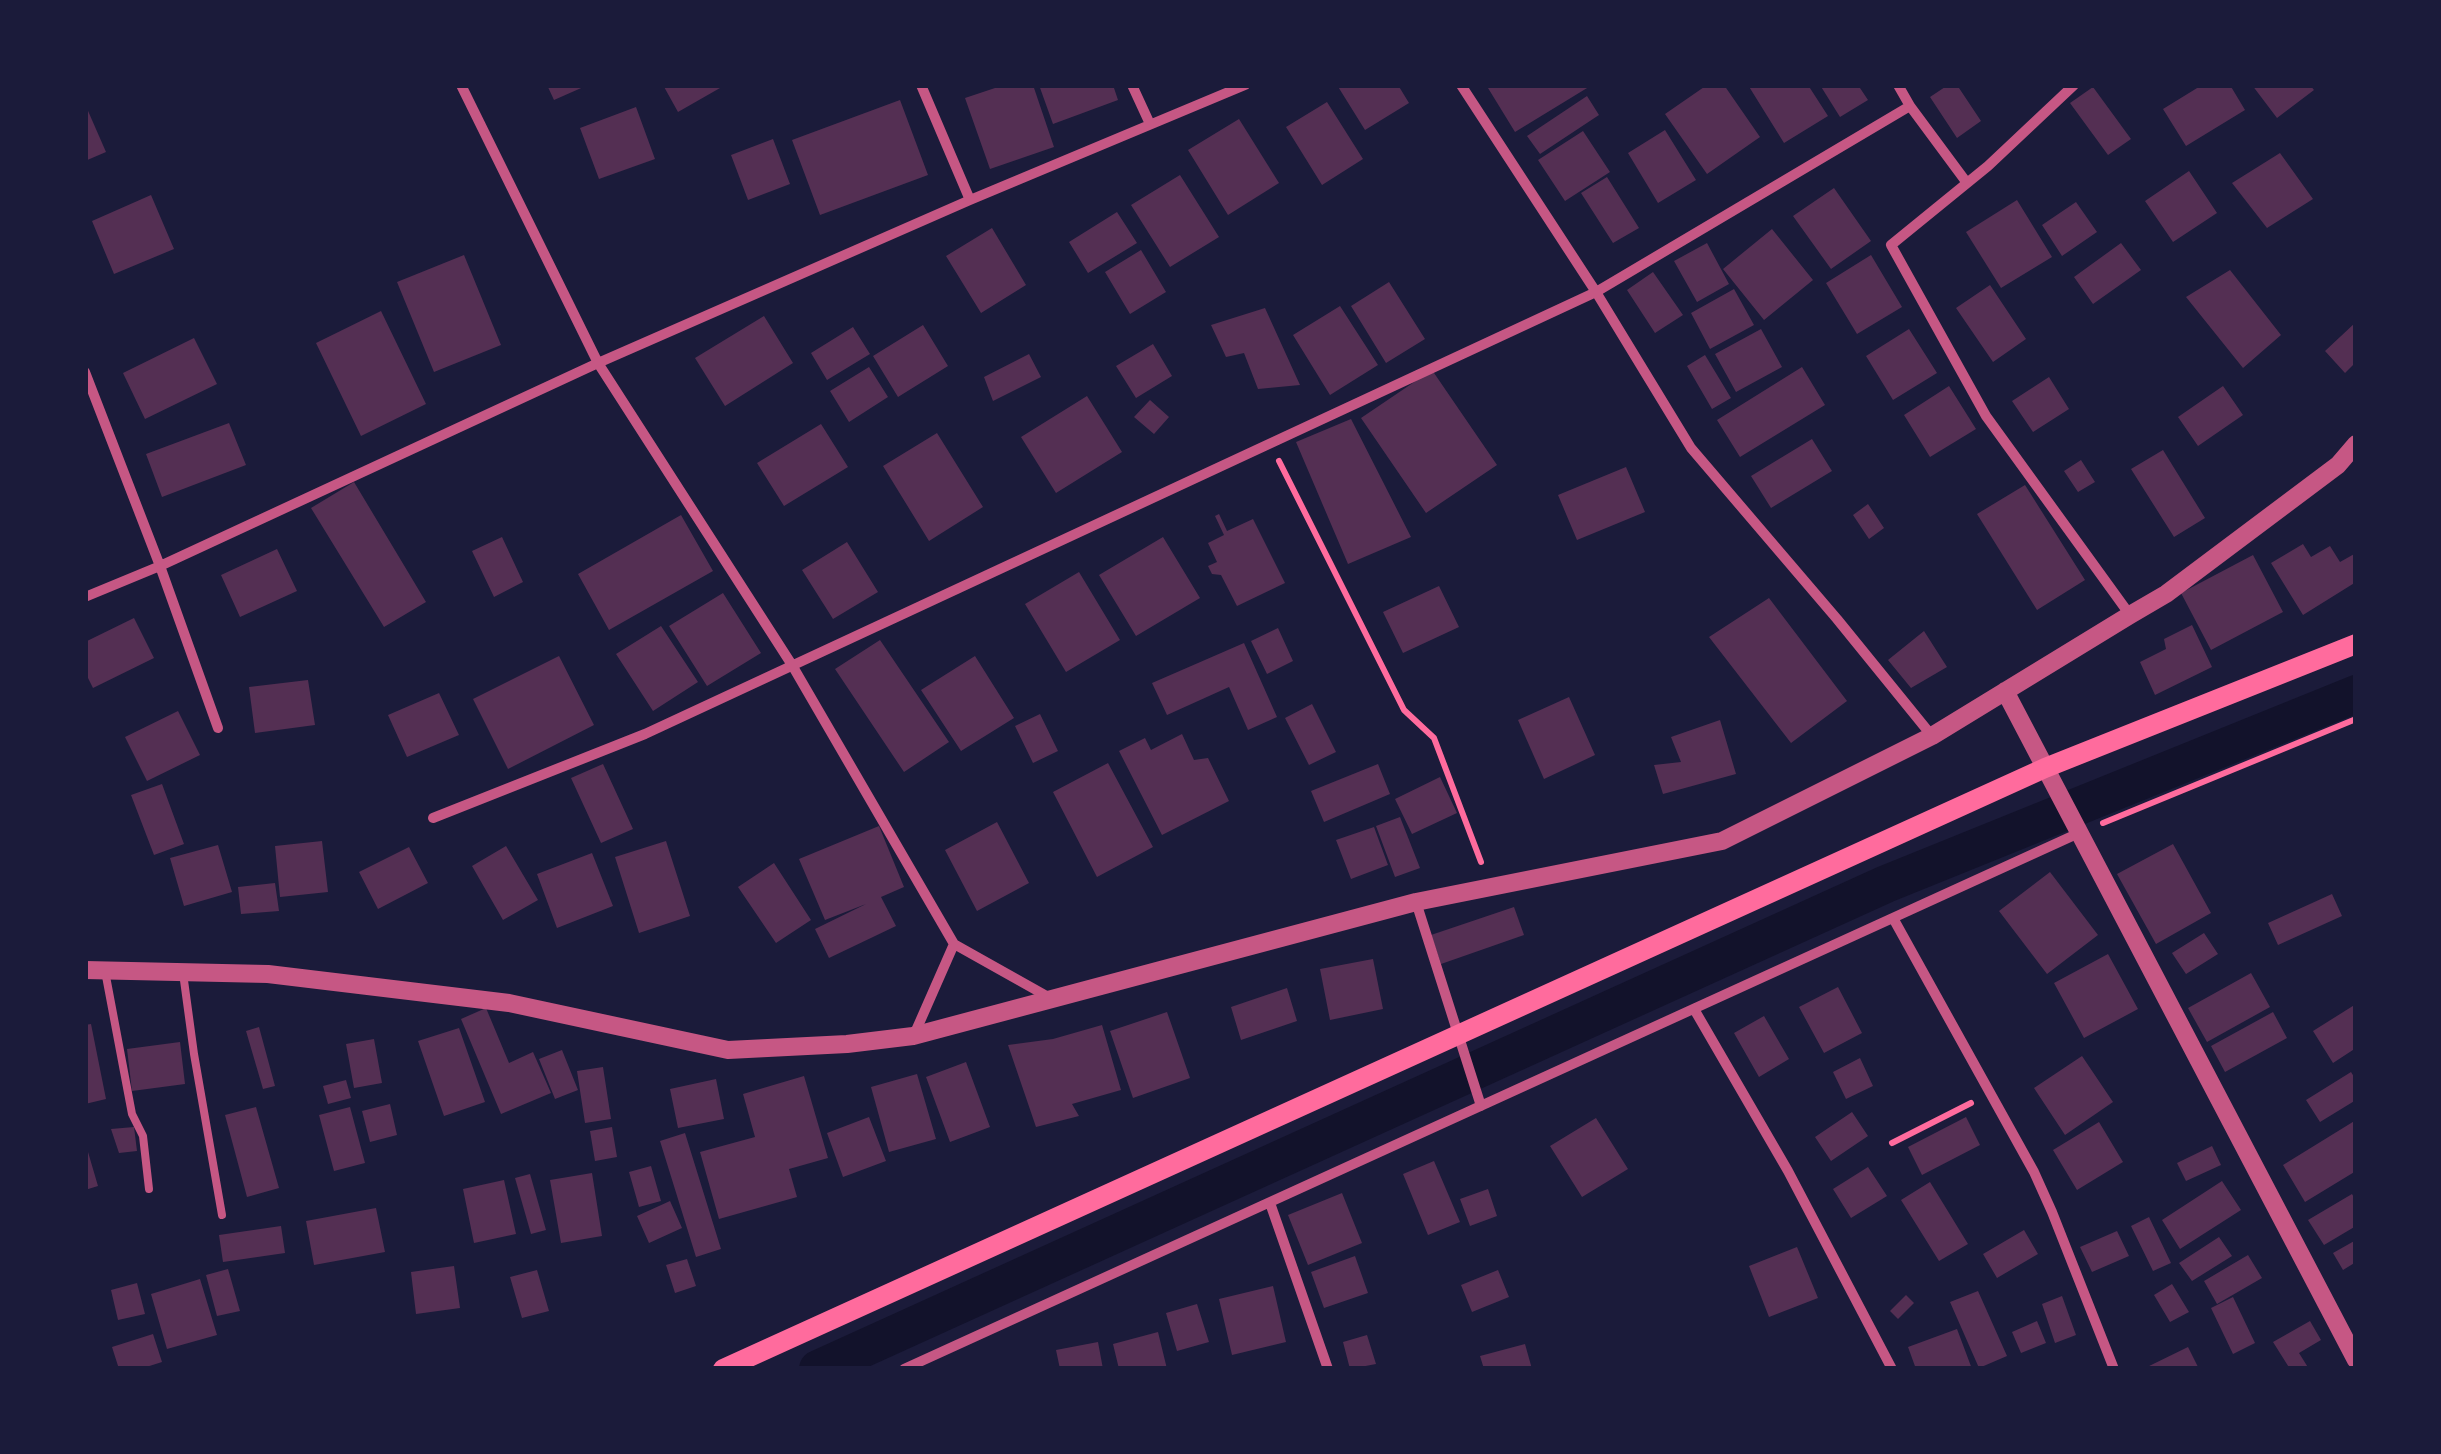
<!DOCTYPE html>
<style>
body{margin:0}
#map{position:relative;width:2441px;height:1454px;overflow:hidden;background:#1b1b3a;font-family:Jost,sans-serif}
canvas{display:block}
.frame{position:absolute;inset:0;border:88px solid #1b1b3a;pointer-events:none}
</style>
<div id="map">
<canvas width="2441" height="1454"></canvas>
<div class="frame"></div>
</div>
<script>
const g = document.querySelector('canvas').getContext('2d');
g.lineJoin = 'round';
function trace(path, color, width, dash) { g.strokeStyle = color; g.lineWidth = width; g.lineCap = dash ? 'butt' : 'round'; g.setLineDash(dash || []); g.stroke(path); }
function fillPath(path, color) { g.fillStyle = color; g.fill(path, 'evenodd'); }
trace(new Path2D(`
 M818,1369L1886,884L2356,694`), '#12122b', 38);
fillPath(new Path2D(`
 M547,85H588L554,100Z
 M663,85H719L720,88L678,112Z
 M1004,85H1033L1054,147L990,169L965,98Z
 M1039,85H1113L1118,100L1053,124Z
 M1337,85H1398L1409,103L1365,130Z
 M1493,85H1592L1515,132L1488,88Z
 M1707,85H1724L1760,137L1707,174L1665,114Z
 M1748,85H1808L1828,116L1784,143Z
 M1820,85H1858L1868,100L1840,117Z
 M1948,85H1957L1981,121L1957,138L1930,97Z
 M2202,85H2230L2245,110L2186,146L2163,109Z
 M2252,85H2310L2314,90L2277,118Z
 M2093,87L2131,139L2108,155L2070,103Z
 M1587,96L1599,115L1540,154L1527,136Z
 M900,100L928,175L820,215L792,140Z
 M1327,102L1363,159L1322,185L1286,127Z
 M85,104L106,152L85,161Z
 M636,107L655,159L599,179L580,128Z
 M1239,119L1279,183L1228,215L1188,150Z
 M1665,130L1696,180L1658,203L1628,153Z
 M1583,131L1610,172L1565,201L1538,160Z
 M773,139L790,184L748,200L731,155Z
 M2280,153L2313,199L2267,228L2232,183Z
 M2189,171L2217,213L2173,242L2145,201Z
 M1180,175L1219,237L1170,267L1131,205Z
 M1607,177L1639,228L1613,243L1581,193Z
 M1834,188L1871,241L1831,269L1793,216Z
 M151,195L174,249L114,274L92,221Z
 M2017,200L2052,257L2001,288L1966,232Z
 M2076,202L2097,232L2062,256L2042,225Z
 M1117,212L1137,243L1088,273L1069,242Z
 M992,228L1026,285L981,313L946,256Z
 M1772,229L1813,280L1764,320L1723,269Z
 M1707,243L1729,284L1697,302L1674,261Z
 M2121,243L2141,270L2093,304L2074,277Z
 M1141,250L1166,292L1130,314L1105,272Z
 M464,255L501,345L434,372L397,282Z
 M1871,255L1902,307L1857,334L1826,283Z
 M2230,270L2281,335L2243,368L2186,297Z
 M1653,272L1683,315L1655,333L1627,290Z
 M1389,282L1425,339L1386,363L1351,306Z
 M1990,285L2026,339L1993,362L1956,308Z
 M1734,289L1754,325L1710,349L1691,313Z
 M1340,306L1378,365L1330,395L1293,335Z
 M1265,308L1300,385L1258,389L1244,353L1226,357L1211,325Z
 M381,311L426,404L361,436L316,343Z
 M764,316L793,363L725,406L695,358Z
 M2356,322V362L2345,373L2325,351Z
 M923,325L948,366L898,397L873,356Z
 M853,327L870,354L827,380L811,353Z
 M1761,329L1782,367L1736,392L1715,354Z
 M1909,329L1937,373L1893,400L1866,356Z
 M194,338L217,384L145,419L123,373Z
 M1153,344L1172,376L1136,398L1116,366Z
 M1029,354L1041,377L993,401L984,377Z
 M1705,355L1731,398L1712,409L1687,366Z
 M869,367L888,397L849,422L830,391Z
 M1802,367L1825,405L1740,457L1717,420Z
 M1432,370L1497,465L1426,513L1361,418Z
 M2049,377L2069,409L2033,432L2012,401Z
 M1949,386L1976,429L1930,457L1904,415Z
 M2223,386L2243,415L2198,446L2178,417Z
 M1087,396L1122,452L1056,493L1021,437Z
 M1150,400L1169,417L1154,434L1134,417Z
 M1351,419L1411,537L1348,564L1296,442Z
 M229,423L246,465L162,497L146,454Z
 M821,424L848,467L784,506L757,463Z
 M937,433L983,507L929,541L883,466Z
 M1812,439L1832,471L1771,508L1751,476Z
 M2163,450L2205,518L2174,537L2131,469Z
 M2081,460L2095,482L2078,492L2064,471Z
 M1626,467L1645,512L1577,540L1558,495Z
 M354,482L426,602L384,627L311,508Z
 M2025,485L2085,580L2037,610L1977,514Z
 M1868,504L1884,528L1869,539L1853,515Z
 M1219,514L1227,531L1253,519L1285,583L1237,606L1221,575L1212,574L1208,566L1217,562L1208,543L1224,535L1215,516Z
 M681,515L713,571L609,630L578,574Z
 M502,537L523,582L494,597L472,551Z
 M1163,537L1200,598L1136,636L1099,575Z
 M847,542L878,592L833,619L802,570Z
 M2303,544L2311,557L2330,546L2340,562L2356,553V582L2303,615L2271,563Z
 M277,549L297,591L240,617L221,575Z
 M2253,555L2283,612L2211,650L2181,593Z
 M1079,572L1120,640L1066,672L1025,604Z
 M1439,586L1459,627L1403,653L1383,612Z
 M723,593L761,653L707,686L669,626Z
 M1769,598L1847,701L1791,743L1709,637Z
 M134,618L154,658L93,688L85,672V642Z
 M2192,625L2212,667L2155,695L2140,662L2166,649L2164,639Z
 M661,626L698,682L653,711L616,654Z
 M1278,628L1293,661L1267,674L1251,641Z
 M1924,631L1947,667L1911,688L1888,660Z
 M880,640L949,742L904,772L835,669Z
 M1244,643L1277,717L1248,730L1229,687L1167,715L1152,683Z
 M559,656L594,725L508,769L473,699Z
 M975,656L1014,718L961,751L921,690Z
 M308,680L315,725L255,733L249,687Z
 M439,693L459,735L407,757L388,715Z
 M1569,697L1595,755L1544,779L1518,720Z
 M1312,704L1336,752L1309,765L1285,718Z
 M178,711L200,755L147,781L125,737Z
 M1040,714L1058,751L1033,763L1015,726Z
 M1720,720L1736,774L1663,794L1654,765L1681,762L1671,737Z
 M1182,734L1194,760L1208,758L1229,801L1162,835L1119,751L1145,738L1151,750Z
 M1108,763L1153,847L1097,877L1053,792Z
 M603,764L633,829L601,843L571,778Z
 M1378,764L1390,794L1324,822L1311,791Z
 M1440,777L1457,813L1412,834L1395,799Z
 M162,784L184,844L154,855L131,795Z
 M1400,817L1420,868L1395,877L1376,826Z
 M997,822L1029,883L977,911L945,850Z
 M879,826L904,887L881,897L896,926L829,958L815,929L866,904L825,920L799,859Z
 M1374,827L1388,865L1351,879L1336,840Z
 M322,841L328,892L280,897L275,846Z
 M666,841L690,916L639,933L615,857Z
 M2173,844L2211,913L2156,944L2117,874Z
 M218,845L232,892L184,906L170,858Z
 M506,846L538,900L503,920L472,866Z
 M409,847L428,883L378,909L359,872Z
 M592,853L613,906L557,928L537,874Z
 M774,863L811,920L776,943L738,887Z
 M2050,872L2098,935L2047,974L1999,911Z
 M275,883L279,911L241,914L238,887Z
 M2332,894L2342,916L2278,945L2268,923Z
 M1514,907L1524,935L1441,964L1431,935Z
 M2204,933L2218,954L2186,974L2172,953Z
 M2108,954L2138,1009L2084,1038L2054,983Z
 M1373,959L1383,1009L1330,1020L1320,969Z
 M2251,973L2270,1007L2207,1042L2188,1008Z
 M1838,987L1862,1033L1824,1053L1799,1007Z
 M1287,988L1297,1021L1241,1040L1231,1007Z
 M2356,1004V1048L2333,1063L2313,1031Z
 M486,1008L509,1063L533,1052L551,1093L501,1114L461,1019Z
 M1167,1012L1190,1078L1133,1098L1110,1031Z
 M2273,1012L2287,1038L2225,1072L2211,1046Z
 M1764,1016L1789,1059L1759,1077L1734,1033Z
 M91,1024L106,1099L85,1104V1025Z
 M1102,1025L1121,1090L1072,1104L1079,1116L1036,1127L1008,1045L1053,1039Z
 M259,1027L275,1086L263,1089L246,1031Z
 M459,1028L485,1102L444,1116L418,1041Z
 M374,1039L382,1083L354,1088L346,1044Z
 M180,1042L185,1084L132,1091L127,1049Z
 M562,1050L578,1090L555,1099L539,1059Z
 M2082,1056L2113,1102L2065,1135L2034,1088Z
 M1860,1058L1873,1086L1846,1099L1833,1072Z
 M966,1062L990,1127L950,1142L926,1077Z
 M603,1067L611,1119L585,1123L577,1071Z
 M2351,1072L2356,1080V1100L2320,1122L2306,1100Z
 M917,1074L936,1139L889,1152L871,1087Z
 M804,1076L828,1158L789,1169L797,1197L719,1219L700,1152L755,1137L743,1094Z
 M716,1079L724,1119L678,1128L670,1089Z
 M346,1080L351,1098L328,1104L323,1086Z
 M390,1104L397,1135L370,1142L362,1111Z
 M256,1107L279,1188L247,1197L225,1115Z
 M350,1107L365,1163L334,1171L319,1115Z
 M1852,1112L1868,1136L1831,1161L1815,1137Z
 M869,1117L886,1161L843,1177L827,1133Z
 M1966,1117L1980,1145L1922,1175L1908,1147Z
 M1596,1118L1628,1169L1582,1197L1550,1146Z
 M2356,1120V1171L2305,1202L2283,1165Z
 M2099,1122L2123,1162L2077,1190L2053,1150Z
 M134,1127L137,1151L119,1153L111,1129Z
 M612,1127L617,1157L595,1161L590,1131Z
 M685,1133L721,1249L696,1257L660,1141Z
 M2212,1146L2221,1165L2186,1181L2177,1163Z
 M88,1152L98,1186L85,1190V1153Z
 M1434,1161L1460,1222L1428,1235L1403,1174Z
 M651,1166L661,1201L639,1207L629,1172Z
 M1868,1167L1887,1196L1851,1218L1833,1189Z
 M592,1173L602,1236L561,1243L550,1180Z
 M530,1174L546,1230L531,1234L515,1178Z
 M504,1180L516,1234L474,1243L463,1189Z
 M2222,1181L2241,1210L2180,1249L2162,1220Z
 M1930,1182L1968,1244L1939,1261L1901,1200Z
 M1488,1189L1497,1216L1470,1226L1460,1199Z
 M1342,1193L1362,1243L1308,1265L1288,1215Z
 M2352,1194L2356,1201V1226L2324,1245L2308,1220Z
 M670,1201L682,1228L649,1243L637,1216Z
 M376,1208L385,1252L314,1265L306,1221Z
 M2149,1217L2171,1263L2153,1271L2131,1226Z
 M281,1226L285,1253L223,1262L219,1235Z
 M2024,1230L2038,1254L1997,1278L1983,1254Z
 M2117,1231L2129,1256L2092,1272L2080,1247Z
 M2219,1237L2232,1256L2192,1281L2179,1263Z
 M2356,1240V1262L2343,1270L2333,1253Z
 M1797,1247L1818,1298L1769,1317L1749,1266Z
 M2248,1255L2262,1278L2217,1304L2204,1281Z
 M1355,1256L1368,1293L1324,1308L1311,1272Z
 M687,1259L696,1286L675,1293L666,1265Z
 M454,1266L460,1308L416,1314L411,1272Z
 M228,1269L240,1311L217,1316L206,1275Z
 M537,1270L549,1311L522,1318L510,1277Z
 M1498,1270L1509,1297L1472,1312L1461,1285Z
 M200,1279L217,1335L167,1349L151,1294Z
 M137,1283L145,1314L118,1320L111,1290Z
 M2172,1284L2189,1312L2170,1322L2154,1295Z
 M1273,1286L1286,1342L1232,1355L1219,1299Z
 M1978,1291L2007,1356L1979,1368L1950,1302Z
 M1906,1295L1914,1303L1898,1319L1890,1311Z
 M2062,1296L2076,1335L2055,1343L2042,1304Z
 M2233,1297L2255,1343L2233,1354L2211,1308Z
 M1197,1304L1209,1342L1177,1351L1166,1313Z
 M2037,1321L2046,1343L2021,1353L2012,1332Z
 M2310,1321L2321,1340L2299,1353L2309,1369H2290L2273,1342Z
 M1957,1329L1972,1369H1916L1908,1347Z
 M1158,1332L1167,1369H1119L1113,1344Z
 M153,1334L162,1362L140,1369H119L112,1347Z
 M1367,1335L1376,1364L1350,1369L1343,1342Z
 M1098,1342L1103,1369H1060L1056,1350Z
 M1525,1344L1532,1369H1484L1480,1356Z
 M2188,1347L2199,1369H2143Z`), '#542f53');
trace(new Path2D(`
 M1279,461L1404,710L1434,738L1481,862
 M2103,823L2356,719
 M1892,1143L1971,1103`), '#ff6b9d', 6);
trace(new Path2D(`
 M105,971L132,1114L143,1136L149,1189
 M183,973L194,1054L222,1215`), '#c65784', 8);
trace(new Path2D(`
 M461,85L598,363L792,665L954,944L914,1035
 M921,85L970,200
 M1132,85L1150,124
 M1461,85L1596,292L1691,448L1837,619L1932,736
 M1898,85L1910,106L1967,183
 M2074,85L1988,166L1891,245L1986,416L2130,615
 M85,372L160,566L218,728
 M85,597L160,566L598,363L970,200L1245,85
 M433,818L645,734L1596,292L1910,106
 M1416,902L1481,1106
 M1893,918L2034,1172L2052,1212L2114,1369
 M954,944L1052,999
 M1694,1009L1788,1171L1892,1369
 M1270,1203L1328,1369
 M904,1369L2079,833`), '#c65784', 10);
trace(new Path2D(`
 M2005,691L2356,1360
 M85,970L268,974L509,1003L728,1050L847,1044L913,1036L1416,902L1722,841L1932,736L2130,615L2166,594L2338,465L2356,444`), '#c65784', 18);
trace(new Path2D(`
 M723,1369L2045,768L2356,644`), '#ff6b9d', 20);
</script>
